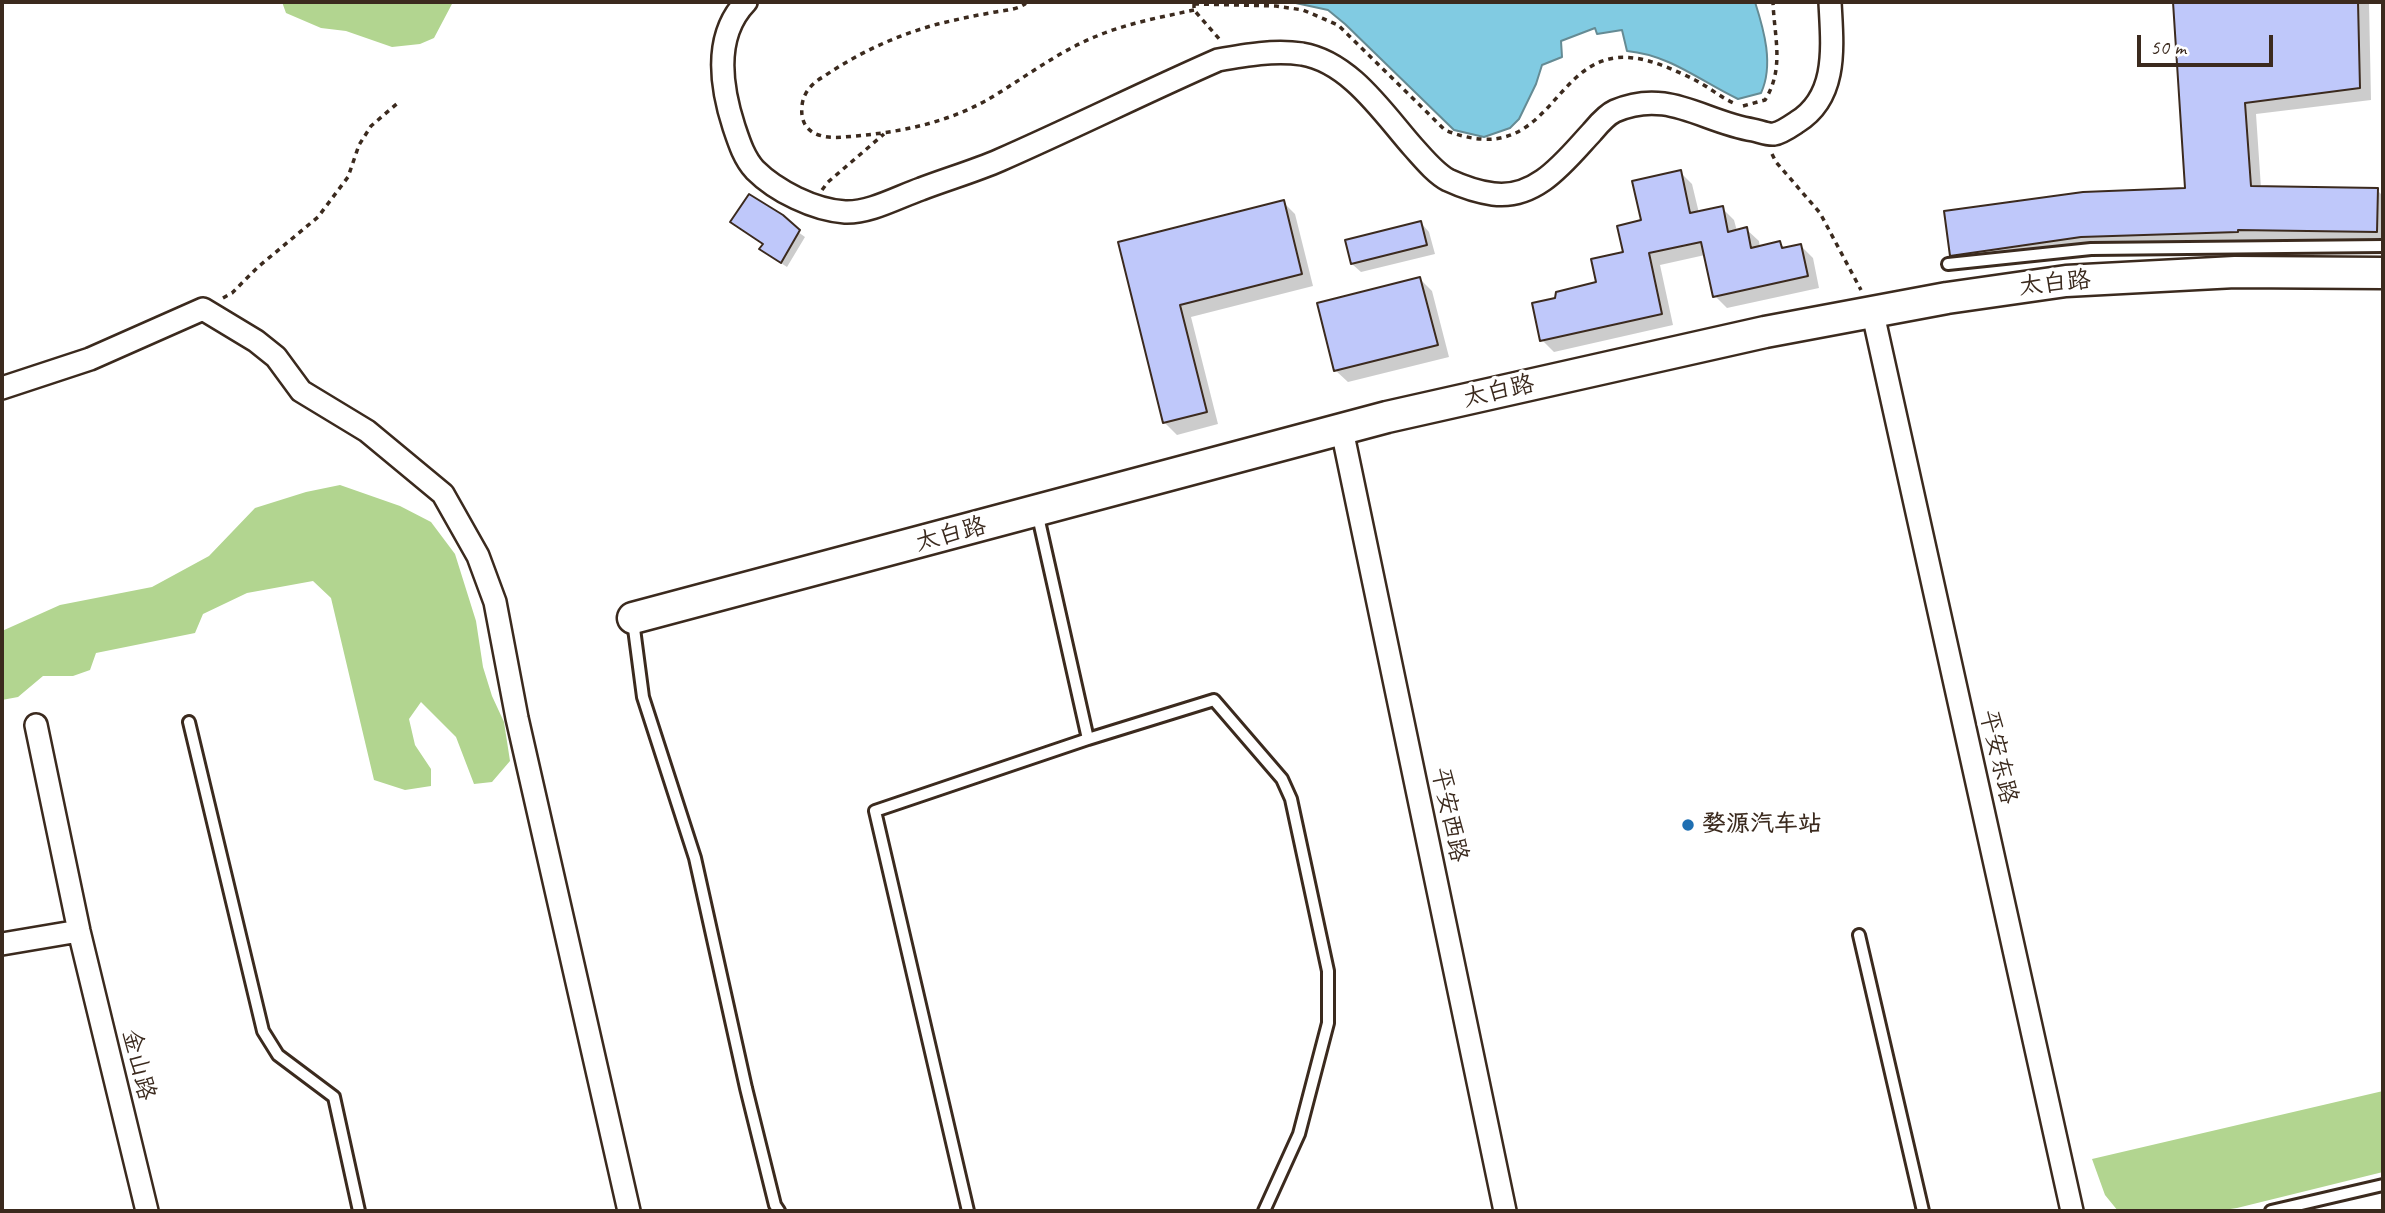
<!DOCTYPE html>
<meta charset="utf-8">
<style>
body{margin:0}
#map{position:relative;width:2385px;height:1213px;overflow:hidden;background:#fff;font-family:Caveat,sans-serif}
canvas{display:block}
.frame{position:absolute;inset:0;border:4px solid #3b2a1e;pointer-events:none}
.scale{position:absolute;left:2137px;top:35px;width:136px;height:32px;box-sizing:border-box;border:4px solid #3b2a1e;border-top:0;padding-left:9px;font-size:21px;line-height:24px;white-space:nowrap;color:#3b2a1e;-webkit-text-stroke:5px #fff;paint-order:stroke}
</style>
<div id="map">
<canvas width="2385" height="1213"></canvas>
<div class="frame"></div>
<div class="scale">50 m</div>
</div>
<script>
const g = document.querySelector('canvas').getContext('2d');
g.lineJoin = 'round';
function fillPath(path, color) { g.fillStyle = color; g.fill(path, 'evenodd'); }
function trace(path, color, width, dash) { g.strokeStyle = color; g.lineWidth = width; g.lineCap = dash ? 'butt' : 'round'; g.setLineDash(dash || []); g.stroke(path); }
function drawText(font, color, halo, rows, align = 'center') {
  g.font = font + ' Caveat,"LXGW WenKai TC",sans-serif'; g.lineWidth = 7; g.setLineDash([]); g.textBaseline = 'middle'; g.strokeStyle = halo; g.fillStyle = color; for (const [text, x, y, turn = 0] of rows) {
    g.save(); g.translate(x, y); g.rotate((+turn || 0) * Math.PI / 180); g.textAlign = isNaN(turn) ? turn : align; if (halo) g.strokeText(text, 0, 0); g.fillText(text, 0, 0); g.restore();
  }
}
fillPath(new Path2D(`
 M282,2H453L434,38L420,44L392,47L346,31L321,28L286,13Z
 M340,485L400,506L431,522L455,554L476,621L483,667L492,696L504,722L510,761L492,782L474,784L456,737L421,702L409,719L415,745L431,769V786L405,790L374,780L331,598L313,581L247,593L203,614L195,633L96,653L90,670L73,676H43L18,697L2,700V631L60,605L152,587L209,556L255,508L306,492Z
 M2383,1091V1172L2237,1208L2217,1211H2118L2105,1195L2092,1159Z`), '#b2d590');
const water = new Path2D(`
 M1291,2H1755C1764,30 1774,65 1761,93L1738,99C1700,81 1670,55 1627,51L1622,30L1597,34L1595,28L1561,41L1562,57L1542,65L1536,84L1519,119L1510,128L1484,137L1454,130L1345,24L1328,10Z`);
fillPath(water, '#81cbe2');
trace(water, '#658b94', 2);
fillPath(new Path2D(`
 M2174,2H2369L2371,100L2256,114L2261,188L2377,190L2383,196V243L2249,241V243L2094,249L1964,267L1952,255L2187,190Z
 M1680,172L1692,184L1699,213L1722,208L1734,220L1737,231L1746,229L1759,241L1760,248L1780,243L1785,249L1801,246L1813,258L1819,288L1727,308L1715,296L1705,255L1660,265L1673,325L1554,352L1542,340L1557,300L1599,284L1625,253L1643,222Z
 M749,197L805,237L787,267L767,254L762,249L764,245L732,222Z
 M1283,202L1295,214L1313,286L1191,317L1218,424L1177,435L1165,423L1120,243Z
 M1421,223L1429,232L1435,254L1361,272L1352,264Z
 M1420,279L1432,291L1449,357L1348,382L1335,370Z`), '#0003');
const building = new Path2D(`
 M2173,2H2358L2360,88L2245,103L2251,186L2378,188L2377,232L2238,230V232L2081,237L1950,256L1944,211L2083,192L2185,188Z
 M1681,170L1690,213L1723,206L1728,232L1747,227L1751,248L1780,241L1782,248L1801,244L1808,276L1713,297L1701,242L1649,253L1662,314L1540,341L1532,303L1555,298L1556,292L1596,282L1591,259L1623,252L1617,226L1641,220L1632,181Z
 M749,194L783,215L800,230L781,263L759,249L763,244L730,222Z
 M1284,200L1302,274L1180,305L1207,412L1163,423L1118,242Z
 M1421,221L1427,245L1351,264L1345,240Z
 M1420,277L1438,345L1334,371L1317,303Z`);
fillPath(building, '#bfc8fa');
trace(building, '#3b2a1e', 2);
const lane = new Path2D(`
 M1948,264L2091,249L2383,246
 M1037,512L1088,739
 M633,621L643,697L695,858L746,1088L775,1205L779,1211
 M189,722L263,1031L278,1055L334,1097L359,1211
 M1859,935L1923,1211
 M968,1211L875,811L1088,739L1214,700L1282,779L1291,799L1328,971V1023L1299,1134L1264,1211
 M2271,1211L2383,1185`);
const street = new Path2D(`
 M746,2C713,36 721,87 734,127C739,142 744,158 755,170C776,191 814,210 845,212C870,213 898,197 921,189C947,179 975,171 1000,160C1073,128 1145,92 1218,60C1246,55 1274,50 1302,54C1350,62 1383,113 1413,147C1423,158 1435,173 1448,180C1461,186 1478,192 1493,194C1537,200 1566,160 1592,132C1598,125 1606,115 1615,111C1668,88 1703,122 1753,130C1759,131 1768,135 1774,134C1781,133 1791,126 1797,122C1839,96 1832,44 1830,2
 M1873,314L2072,1211
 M2,388L90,359L203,309L256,341L276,357L301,391L367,431L443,494L478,556L495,602L517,718L629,1211
 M1342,430L1505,1211
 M36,725L79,931L147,1211
 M2,944L79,931`);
const secondary = new Path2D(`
 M633,618L1387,417L1765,332L1947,298L2066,281L2235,272L2383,273`);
trace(lane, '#3b2a1e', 16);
trace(street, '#3b2a1e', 26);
trace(secondary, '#3b2a1e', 35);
trace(new Path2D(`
 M1025,2V4C1014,11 1002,10 990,13C972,16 955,20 938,24C897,35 858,53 823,77C812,83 803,93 802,106C799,134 822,139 844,137C895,133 942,125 987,100C1023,79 1057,52 1097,36C1128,23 1162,17 1194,10
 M1194,3V10L1221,41
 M1194,4L1276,6L1303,10L1338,25L1445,130C1554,174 1550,47 1634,58C1653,60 1677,71 1695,80C1709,87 1721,98 1736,104
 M1743,106L1765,100C1785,68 1774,36 1773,2
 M1772,154L1776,162L1820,213L1861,290
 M822,190L828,182L884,134
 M223,298L232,293L258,267L318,217L348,177L359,145L371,126L399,102`), '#3b2a1e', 3.5, [5, 5]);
trace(lane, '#fff', 10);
trace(street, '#fff', 21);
trace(secondary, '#fff', 30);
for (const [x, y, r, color] of [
 [1688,825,7,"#1f6fb2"]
]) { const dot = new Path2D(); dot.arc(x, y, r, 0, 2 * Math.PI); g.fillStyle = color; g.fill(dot); trace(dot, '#fff', 2.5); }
drawText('24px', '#3b2a1e', '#fff', [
 ["太白路",2055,284,-6],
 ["太白路",1499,392,-13],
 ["太白路",951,535,-15],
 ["平安东路",1998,757,77],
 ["平安西路",1449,815,78],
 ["金山路",138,1065,76]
]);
drawText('bold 24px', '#3b2a1e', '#fff', [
 ["婺源汽车站",1702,825]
], 'left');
</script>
